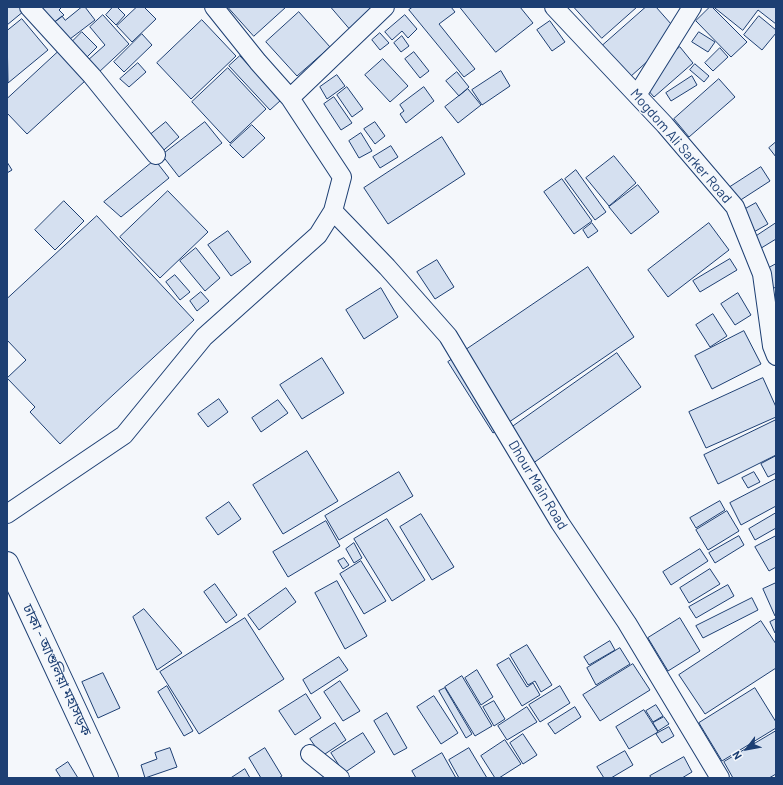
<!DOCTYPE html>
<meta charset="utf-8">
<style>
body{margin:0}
#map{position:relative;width:783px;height:785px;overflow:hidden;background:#f4f7fb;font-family:Barlow,sans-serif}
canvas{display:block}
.frame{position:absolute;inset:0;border:8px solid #1d3f73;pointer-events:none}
.north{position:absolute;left:727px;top:729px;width:40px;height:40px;-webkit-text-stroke:3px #f4f7fb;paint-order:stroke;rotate:238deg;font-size:11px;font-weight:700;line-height:16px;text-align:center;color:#1d3f73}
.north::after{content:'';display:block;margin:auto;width:14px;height:18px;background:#1d3f73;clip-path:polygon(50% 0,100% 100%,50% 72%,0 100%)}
</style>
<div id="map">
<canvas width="783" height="785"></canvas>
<div class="frame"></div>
<div class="north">N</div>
</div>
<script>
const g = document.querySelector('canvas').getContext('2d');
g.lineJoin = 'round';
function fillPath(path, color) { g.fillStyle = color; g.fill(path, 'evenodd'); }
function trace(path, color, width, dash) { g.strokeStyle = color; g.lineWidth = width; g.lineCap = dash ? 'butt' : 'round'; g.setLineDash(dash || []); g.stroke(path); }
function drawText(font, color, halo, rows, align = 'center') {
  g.font = font + ' Barlow,"Noto Sans Bengali",sans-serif'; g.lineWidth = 3; g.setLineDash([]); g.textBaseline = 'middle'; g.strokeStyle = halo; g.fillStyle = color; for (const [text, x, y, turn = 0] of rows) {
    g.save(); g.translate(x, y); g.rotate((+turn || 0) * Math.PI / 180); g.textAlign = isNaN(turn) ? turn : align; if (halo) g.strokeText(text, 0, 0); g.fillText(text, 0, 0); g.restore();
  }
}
const building = new Path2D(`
 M7,7H21L24,11L7,25Z
 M37,7H62L59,10L64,15L52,24Z
 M82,7H85L95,20L66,42L52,24L62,16L65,20Z
 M113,7H117L125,15L116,25L106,15Z
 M137,7H144L156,19L132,42L117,26Z
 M228,7H286L254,36Z
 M331,7H374L350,29Z
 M413,7H451L455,12L439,24L475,69L464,77L409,10Z
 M460,7H520L533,23L496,52Z
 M574,7H637L602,38Z
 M646,7H656L679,33L630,77L602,46Z
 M710,7H712L747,42L731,57L696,21Z
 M714,7H776V24L758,10L743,30Z
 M299,12L330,47L297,76L266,42Z
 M103,15L129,44L98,73L87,61L105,45L90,27Z
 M405,15L417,29L408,38L402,31L392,40L385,32Z
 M759,16L776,30V33L762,50L744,35Z
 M22,19L48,50L8,83L7,31Z
 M202,20L236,56L191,99L157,63Z
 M550,21L565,42L552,51L537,30Z
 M82,32L97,47L84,60L69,45Z
 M699,32L715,42L708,52L692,42Z
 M380,33L389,43L380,50L372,40Z
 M142,34L152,45L124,72L114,62Z
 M402,36L409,46L401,52L394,43Z
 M680,47L693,63L654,97L640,81Z
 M720,48L728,57L713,71L705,63Z
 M58,52L85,81L27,134L7,113V99Z
 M414,52L429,71L420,78L405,59Z
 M240,56L281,100L270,110L229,66Z
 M383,59L408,86L390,102L365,75Z
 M138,63L146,72L129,87L120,79Z
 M695,64L709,76L704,82L690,70Z
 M228,68L266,109L230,143L192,102Z
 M501,71L510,86L482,105L472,90Z
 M457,72L469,87L459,96L446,81Z
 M337,75L345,86L327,99L320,87Z
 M692,76L697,85L671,101L666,93Z
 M719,79L735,97L689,137L674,119Z
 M347,87L363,109L352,117L337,95Z
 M424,87L434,101L406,123L400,114L404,111L400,105Z
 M468,89L481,105L458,123L445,107Z
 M334,97L352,123L341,130L324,104Z
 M166,122L179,137L158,155L145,139Z
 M205,122L222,143L179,177L162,155Z
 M375,122L385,136L375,144L364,129Z
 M252,125L265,138L243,158L230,145Z
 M361,133L372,151L359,158L349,141Z
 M442,137L465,174L388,224L364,188Z
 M776,142V157L769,148Z
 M391,146L398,157L380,168L373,157Z
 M614,156L636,183L609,206L586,178Z
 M155,160L169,178L121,217L104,202Z
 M7,162L12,170L7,173Z
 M761,167L770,181L736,203L727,189Z
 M576,170L606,212L595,220L565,179Z
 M562,179L592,221L574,234L544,192Z
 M638,185L659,212L631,234L609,207Z
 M168,191L208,232L160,278L120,237Z
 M64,201L84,221L55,250L35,230Z
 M756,203L768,224L752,233L740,212Z
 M97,216L194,320L60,444L30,412L35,407L7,378L26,360L7,340V299Z
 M592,223L598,231L588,238L583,230Z
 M709,223L729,250L668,297L648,270Z
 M776,223V239L758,250L752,239Z
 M228,231L251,262L231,276L208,245Z
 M196,248L220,278L205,291L180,261Z
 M730,259L737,270L700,292L693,281Z
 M437,260L454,287L435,299L417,272Z
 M776,264V287L772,289L767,269Z
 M588,267L634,337L493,433L448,362Z
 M175,275L190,292L180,300L166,282Z
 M381,288L398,317L364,339L346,310Z
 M201,292L209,301L197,311L190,301Z
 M738,293L751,315L735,325L721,304Z
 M713,314L727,336L710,347L696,325Z
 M744,331L761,364L712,389L695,356Z
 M617,353L641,387L522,471L498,437Z
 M322,358L344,393L302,419L280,385Z
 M763,378L776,407V417L706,448L689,412Z
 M219,399L228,412L208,427L198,414Z
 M278,400L288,413L261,432L252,418Z
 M776,420V455L718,484L704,455Z
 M307,451L338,501L283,534L253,485Z
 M776,456V473L768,477L761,464Z
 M399,472L413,496L339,540L325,516Z
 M754,472L760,482L748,488L742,478Z
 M776,479V506L741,525L730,503Z
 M720,501L725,510L696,528L690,518Z
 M229,502L241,519L218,535L206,518Z
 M727,511L739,531L708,550L696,530Z
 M776,513V528L755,540L749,529Z
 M421,514L454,567L432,580L400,527Z
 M387,519L425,580L392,601L354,539Z
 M326,521L340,546L288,577L273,552Z
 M739,536L744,545L715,563L709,553Z
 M776,536V567L769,571L755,547Z
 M354,543L362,558L354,563L346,549Z
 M700,549L708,561L671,585L663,572Z
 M344,558L349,565L343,569L338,561Z
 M361,561L386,601L364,614L340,574Z
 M710,569L720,584L689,603L680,588Z
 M337,581L367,636L345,649L315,593Z
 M776,583V616H775L763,589Z
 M215,584L237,615L226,623L204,592Z
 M728,585L734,596L696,618L689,607Z
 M286,588L296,602L259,630L248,615Z
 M752,598L758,610L703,638L696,626Z
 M144,609L182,653L157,670L133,617Z
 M245,618L284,679L199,734L160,672Z
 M680,618L700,651L668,671L648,638Z
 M776,619V632L775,633L770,622Z
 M761,621L776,644V668L705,714L679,675Z
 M610,641L615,650L589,665L584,657Z
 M527,645L552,685L541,692L535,681L528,685L510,655Z
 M620,648L630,664L596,685L587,668Z
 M339,657L348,670L311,694L303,680Z
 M509,658L527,687L533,683L540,695L522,706L497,665Z
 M633,664L650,690L600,721L583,695Z
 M477,670L493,697L481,705L465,678Z
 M103,673L120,708L98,718L82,682Z
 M462,676L492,726L475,736L445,687Z
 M340,681L360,711L343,721L324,692Z
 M167,686L193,731L184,736L158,692Z
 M560,686L570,703L540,722L529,705Z
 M445,688L472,734L466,738L439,691Z
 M755,688L776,722V728L722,761L699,723Z
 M306,694L321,718L295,735L279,711Z
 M434,696L458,733L441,744L417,707Z
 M494,701L505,719L494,726L483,707Z
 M656,705L663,716L653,722L646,711Z
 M527,707L537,722L507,740L498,726Z
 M575,707L581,717L555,734L548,724Z
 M644,710L658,732L629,749L616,727Z
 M387,713L407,748L394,755L374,721Z
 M664,717L669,724L658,731L653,723Z
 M335,723L346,740L322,756L310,739Z
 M669,727L674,736L662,743L656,734Z
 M776,731V774L769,778H733L724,762Z
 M363,733L375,752L344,773L331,753Z
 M523,734L537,755L523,764L510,743Z
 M505,740L521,764L499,778H495L481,756Z
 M170,748L177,767L145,778L141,765L157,759L155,753Z
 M265,748L282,776L279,778H261L249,758Z
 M469,748L487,778H459L449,760Z
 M625,751L633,765L611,778H604L597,767Z
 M442,753L456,778H416L412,771Z
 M684,757L692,772L682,778H651L650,776Z
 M68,762L78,778H61L56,770Z
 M245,769L250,778H231Z`);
fillPath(building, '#d5e0f0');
trace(building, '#1d3f73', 1);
const minor = new Path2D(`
 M29,7L92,76L156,155
 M554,7L665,125L735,207L762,274L772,346L776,356
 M637,95L692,7
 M290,98L385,7
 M333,211L387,267L448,336L560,523L627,623L720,778
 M7,514L124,435L204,337L318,235L333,211L342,177L290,98L258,62L214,7
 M310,754L340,778`);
const trunk = new Path2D(`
 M7,563L107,778`);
trace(minor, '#1d3f73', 20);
trace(trunk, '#1d3f73', 24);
trace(minor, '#f4f7fb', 18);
trace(trunk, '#f4f7fb', 22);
drawText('14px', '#1d3f73', '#f4f7fb', [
 ["Mogdom Ali Sarker Road",681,146,49],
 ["Dhour Main Road",538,485,59],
 ["ঢাকা - আশুলিয়া মহাসড়ক",57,670,65]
]);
</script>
